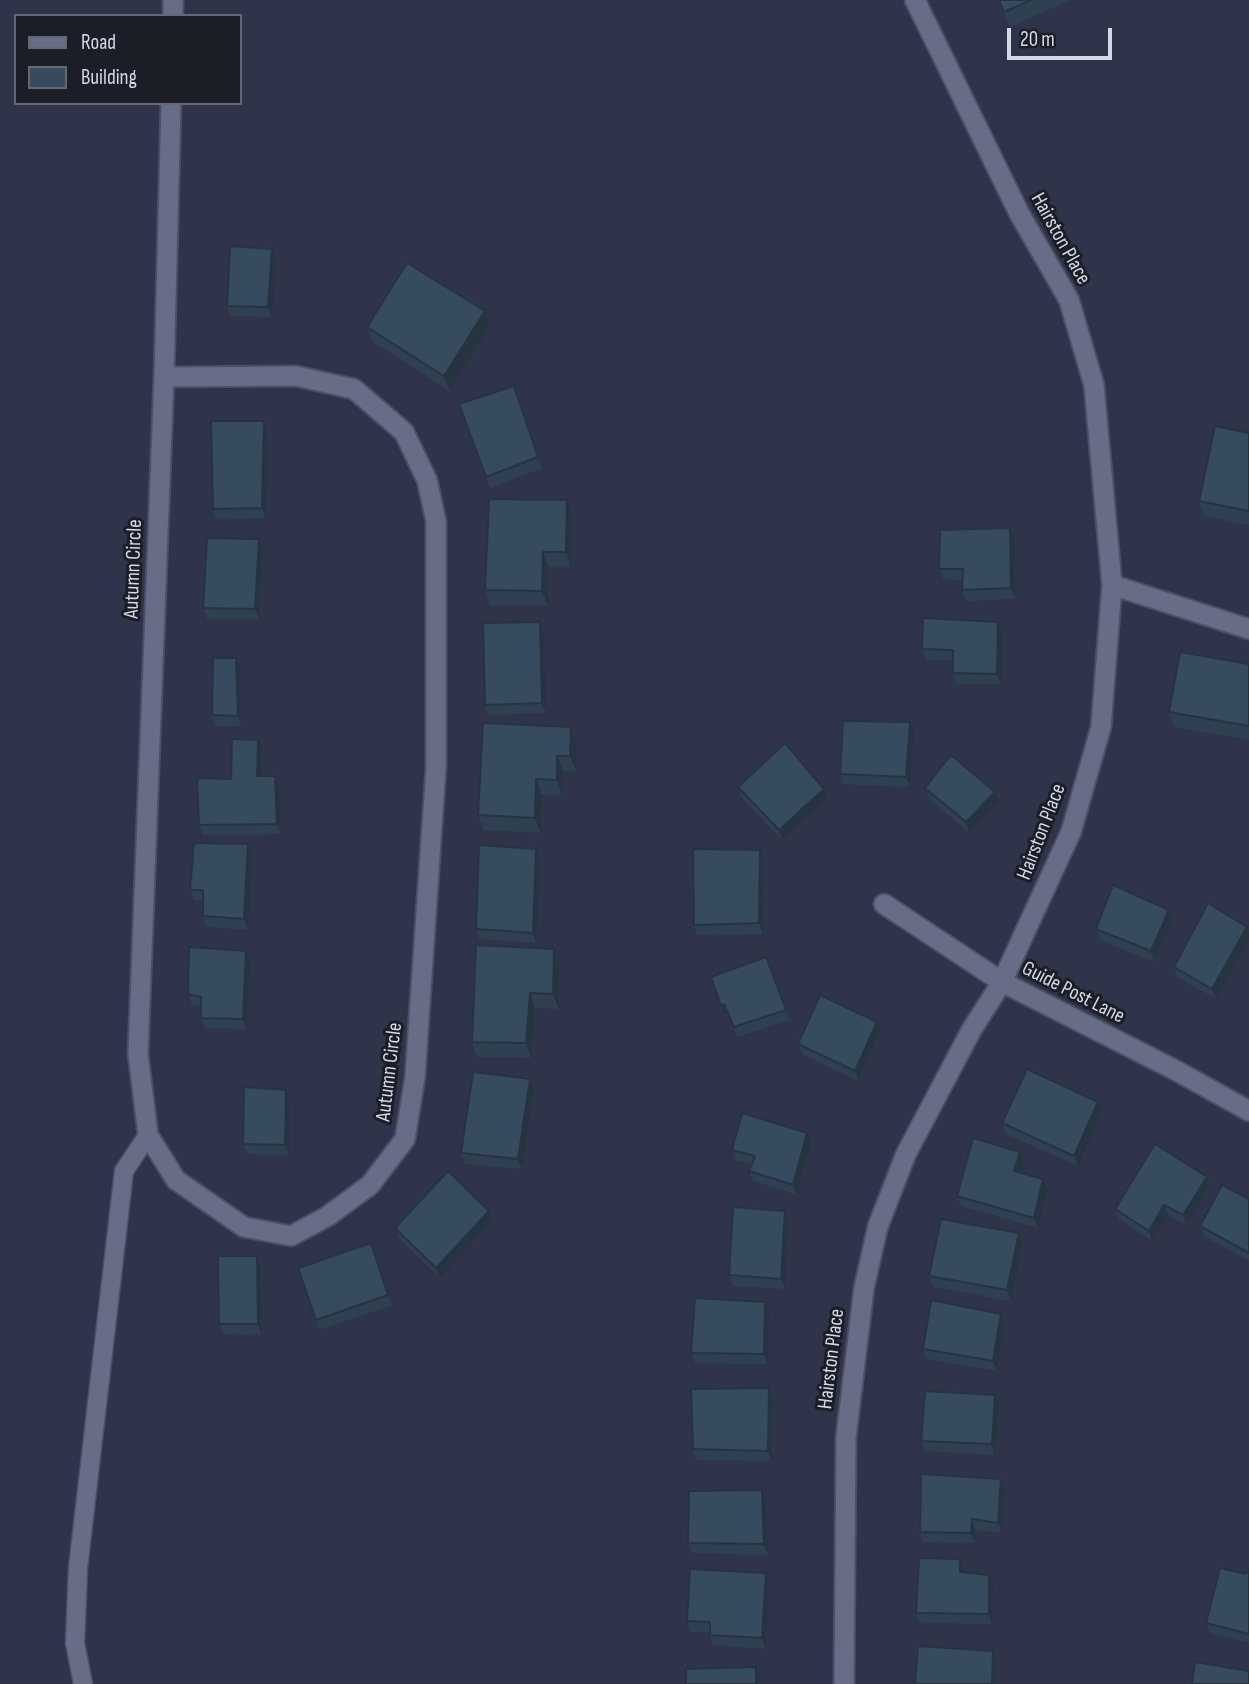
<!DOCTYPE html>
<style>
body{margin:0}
#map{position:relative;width:1249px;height:1684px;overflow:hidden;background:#30344b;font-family:"Sofia Sans Condensed",sans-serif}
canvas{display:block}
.legend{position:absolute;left:14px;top:14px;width:228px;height:91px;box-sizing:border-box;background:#1b1d27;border:2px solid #656874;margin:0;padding:9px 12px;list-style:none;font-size:21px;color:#d5d8e7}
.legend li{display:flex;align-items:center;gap:14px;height:35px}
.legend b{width:35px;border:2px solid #656874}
.scale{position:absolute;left:1007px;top:28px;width:105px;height:32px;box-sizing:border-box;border:4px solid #d5d8e7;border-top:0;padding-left:9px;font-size:21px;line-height:24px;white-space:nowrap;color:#d5d8e7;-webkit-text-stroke:5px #1b1d27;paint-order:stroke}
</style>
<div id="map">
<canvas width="1249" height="1684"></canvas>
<ul class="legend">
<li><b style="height:9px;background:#686d87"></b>Road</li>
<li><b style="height:19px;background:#364b5e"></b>Building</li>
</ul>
<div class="scale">20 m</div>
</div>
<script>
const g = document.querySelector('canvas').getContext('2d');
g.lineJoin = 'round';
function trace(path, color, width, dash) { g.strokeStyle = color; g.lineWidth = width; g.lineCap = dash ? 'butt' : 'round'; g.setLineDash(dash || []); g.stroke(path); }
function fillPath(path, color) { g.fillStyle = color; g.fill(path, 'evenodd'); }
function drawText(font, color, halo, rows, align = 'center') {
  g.font = font + ' "Sofia Sans Condensed",sans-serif'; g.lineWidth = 6; g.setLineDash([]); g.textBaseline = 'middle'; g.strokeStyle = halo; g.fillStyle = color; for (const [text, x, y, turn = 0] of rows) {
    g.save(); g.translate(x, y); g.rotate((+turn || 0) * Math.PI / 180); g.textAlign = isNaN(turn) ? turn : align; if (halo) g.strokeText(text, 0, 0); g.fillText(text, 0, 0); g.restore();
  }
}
const service = new Path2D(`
 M83,1684L75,1643L78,1568L124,1171L148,1135`);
const minor = new Path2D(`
 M173,16V0
 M296,376L354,389L404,432L427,480L436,521V767L415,1077L405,1139L370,1185L328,1216L291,1236L244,1227L176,1180L148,1135L138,1054L164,377Z
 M164,377L171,103
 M1112,585L1249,629
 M884,904L1002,982L1177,1071L1249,1111
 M844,1684L846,1437L864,1288L878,1226L906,1154L972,1029L1002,982L1071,832L1101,727L1112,585L1094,385L1069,300L1019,213L915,0`);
trace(service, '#4d5064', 21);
trace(minor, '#4d5064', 23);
trace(service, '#686d87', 18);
trace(minor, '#686d87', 19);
fillPath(new Path2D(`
 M998,0H1070L1010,27Z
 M276,260L272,317L230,316L227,306Z
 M485,311L490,326L450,391L373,342L367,327Z
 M514,386L542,468L490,488L459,404Z
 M267,432L266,518L216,519L213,509Z
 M1249,433V525L1204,516L1199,501Z
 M572,515L571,567H548V606L490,605L485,590Z
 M1014,539L1015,599L966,601L962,590V580L943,579L939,569Z
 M262,549L259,619H207L203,608Z
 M540,622L544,632L546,713L488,715L485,705Z
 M1002,632L1001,684H956L953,673V660H926L922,649Z
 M1249,664V740L1174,727L1169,712Z
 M240,669L241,726H216L212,715Z
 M914,733L910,787L843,784L840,774Z
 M576,742V771H563L562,795L541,794V833L484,830L478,815Z
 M262,750L261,776L279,787L281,834L203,835L199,825L231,779Z
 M738,787L827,799L782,840L742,798Z
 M925,788L995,792L999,802L969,833L929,798Z
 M760,850L764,860L763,934L697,935L694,925Z
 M252,854L248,930L206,927L203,916V900H194L190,890Z
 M540,859L536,943L479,939L476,929Z
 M1208,903L1216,999L1177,977L1174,967Z
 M1173,920L1154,962L1100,940L1096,929Z
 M766,957L790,1020L737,1037L727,1014L724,1016L711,977Z
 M250,961L246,1029L205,1028L201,1018V1006L192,1005L188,994Z
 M559,964V1009L535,1008L531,1058L477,1057L472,1042Z
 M877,1022L880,1032L858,1081L802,1054L798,1044Z
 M530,1079L534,1089L522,1169L465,1164L461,1153Z
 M289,1100V1155L247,1154L243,1144Z
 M1102,1112L1078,1166L1006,1134L1002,1123Z
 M811,1143L797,1195L753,1181L749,1171L752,1164L735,1160L732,1150Z
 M1020,1152L1024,1163L1021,1173L1047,1189L1038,1228L961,1206L957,1196Z
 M1210,1187L1186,1225L1168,1215L1152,1241L1119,1219L1115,1209Z
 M1249,1199V1261L1204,1236L1200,1226Z
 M788,1221L785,1289L733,1286L729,1275Z
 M492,1222L440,1278L399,1238L395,1228Z
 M371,1243L392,1305L319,1330L298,1268Z
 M1022,1243L1011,1301L933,1287L929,1276Z
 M260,1267L262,1335L223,1334L219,1324Z
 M765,1302L769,1312L768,1364L695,1363L691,1353Z
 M1001,1314L1005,1324L997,1371L926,1359L923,1349Z
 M773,1399L771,1461L696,1460L693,1449Z
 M999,1405L995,1455L925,1451L921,1441Z
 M1001,1479L1005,1489L1002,1533L975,1530V1543L923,1542L920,1532Z
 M762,1490L766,1500L768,1555L692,1553L688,1543Z
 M960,1559L964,1569V1572L993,1585L992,1624L920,1623L916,1613Z
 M1249,1569V1643L1210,1633L1206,1623Z
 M769,1583L766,1649L713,1645L710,1632H690L687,1621Z`), '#2e4051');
fillPath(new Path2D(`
 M272,249L276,260L272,317L268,307Z
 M485,311L490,326L450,391L444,376Z
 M264,421L267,432L266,518L262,508Z
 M567,500L572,515L571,567L566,552Z
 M1010,528L1014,539L1015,599L1011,588Z
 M259,539L262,549L259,619L255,609Z
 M543,552L548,567V606L542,591Z
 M540,622L544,632L546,713L542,703Z
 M998,622L1002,632L1001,684L997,674Z
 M236,658L240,669L241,726L238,716Z
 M910,722L914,733L910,787L906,777Z
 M571,727L576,742V771L570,756Z
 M258,740L262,750L261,786L257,776Z
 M557,756L563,771L562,795L557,780Z
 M275,776L279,787L281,834L277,824Z
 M536,779L541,794V833L535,818Z
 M824,789L827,799L782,840L779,830Z
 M995,792L999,802L969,833L966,822Z
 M248,844L252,854L248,930L244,919Z
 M536,849L540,859L536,943L533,933Z
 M760,850L764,860L763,934L759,923Z
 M1169,910L1173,920L1154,962L1151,951Z
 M1247,927L1249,932V940L1216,999L1212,989Z
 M554,949L559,964V1009L553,994Z
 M246,951L250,961L246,1029L243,1019Z
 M530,993L535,1008L531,1058L526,1043Z
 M724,1004L727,1014L724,1016L721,1006Z
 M877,1022L880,1032L858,1081L855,1071Z
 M530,1079L534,1089L522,1169L518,1159Z
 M286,1090L289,1100V1155L285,1145Z
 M1098,1102L1102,1112L1078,1166L1074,1156Z
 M807,1133L811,1143L797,1195L793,1185Z
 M1020,1152L1024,1163L1018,1181L1014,1171Z
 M1207,1177L1210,1187L1186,1225L1183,1215Z
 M1043,1179L1047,1189L1038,1228L1034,1218Z
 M1164,1205L1168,1215L1152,1241L1149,1231Z
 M489,1211L492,1222L440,1278L436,1268Z
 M785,1211L788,1221L785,1289L781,1279Z
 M1019,1233L1022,1243L1011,1301L1007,1290Z
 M257,1256L260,1267L262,1335L258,1324Z
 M765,1302L769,1312L768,1364L764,1354Z
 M1001,1314L1005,1324L997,1371L993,1361Z
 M769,1388L773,1399L771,1461L768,1451Z
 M995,1395L999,1405L995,1455L992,1444Z
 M1001,1479L1005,1489L1002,1533L998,1523Z
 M762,1490L766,1500L768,1555L764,1544Z
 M972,1519L975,1530V1543L971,1533Z
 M960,1559L964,1569V1582L960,1572Z
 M766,1573L769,1583L766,1649L762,1638Z
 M989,1575L993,1585L992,1624L989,1614Z
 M993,1651L996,1661V1684H992Z
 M756,1667L760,1678V1684H756Z`), '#263442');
const building = new Path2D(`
 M999,0H1031L1004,12Z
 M230,246L272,249L268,307L227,306Z
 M407,263L485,311L444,376L367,327Z
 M514,386L538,457L486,477L459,404Z
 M211,421H264L262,508L213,509Z
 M1215,426L1249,433V511L1199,501Z
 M489,499L567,500L566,552H543L542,591L485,590Z
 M1010,528L1011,588L962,590L963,569H939L940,530Z
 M207,538L259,539L255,609L203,608Z
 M923,618L998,622L997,674L953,673V650L922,649Z
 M540,622L542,703L485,705L483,623Z
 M1180,652L1249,664V726L1169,712Z
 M213,658H236L238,716L212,715Z
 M843,721L910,722L906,777L840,774Z
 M483,723L571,727L570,756H557V780L536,779L535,818L478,815Z
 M232,739L258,740L257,776H275L277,824L199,825L197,778L231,779Z
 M785,743L824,789L779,830L738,787Z
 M951,755L995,792L966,822L925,788Z
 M194,843L248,844L244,919L203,916V890H190Z
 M479,845L536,849L533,933L476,929Z
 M693,849L760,850L759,923L694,925Z
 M1113,885L1169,910L1151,951L1096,929Z
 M1208,903L1247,927L1212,989L1174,967Z
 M476,945L554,949L553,994L530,993L526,1043L472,1042Z
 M189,947L246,951L243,1019L201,1018V997L188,994Z
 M766,957L786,1010L734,1027L724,1004L721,1006L711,977Z
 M820,995L877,1022L855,1071L798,1044Z
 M1027,1069L1098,1102L1074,1156L1002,1123Z
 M473,1072L530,1079L518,1159L461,1153Z
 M244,1087L286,1090L285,1145L243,1144Z
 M742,1113L807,1133L793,1185L749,1171L755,1156L732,1150Z
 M973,1138L1020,1152L1014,1171L1043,1179L1034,1218L957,1196Z
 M1155,1144L1207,1177L1183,1215L1164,1205L1149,1231L1115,1209Z
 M448,1171L489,1211L436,1268L395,1228Z
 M1222,1185L1249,1199V1253L1200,1226Z
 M733,1207L785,1211L781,1279L729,1275Z
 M941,1219L1019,1233L1007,1290L929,1276Z
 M371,1243L388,1295L316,1320L298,1268Z
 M218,1256H257L258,1324H219Z
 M695,1298L765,1302L764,1354L691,1353Z
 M931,1300L1001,1314L993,1361L923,1349Z
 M769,1388L768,1451L693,1449L691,1389Z
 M925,1391L995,1395L992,1444L921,1441Z
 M921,1474L1001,1479L998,1523L972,1519L971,1533L920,1532Z
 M762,1490L764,1544L688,1543L689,1491Z
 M919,1558L960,1559V1572L989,1575V1614L916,1613Z
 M1220,1568L1246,1574L1249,1569V1634L1206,1623Z
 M690,1569L766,1573L762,1638L710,1635V1622L687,1621Z
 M918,1646L993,1651L992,1684H915Z
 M1195,1662L1249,1671V1684H1192Z
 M756,1667V1684H686V1669Z`);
fillPath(building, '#364b5e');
trace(building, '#263442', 2);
drawText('21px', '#d5d8e7', '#1b1d27', [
 ["Hairston Place",1060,239,61],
 ["Autumn Circle",134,569,-88],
 ["Hairston Place",1042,832,-69],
 ["Guide Post Lane",1073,993,27],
 ["Autumn Circle",390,1072,-83],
 ["Hairston Place",832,1359,-83]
]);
</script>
